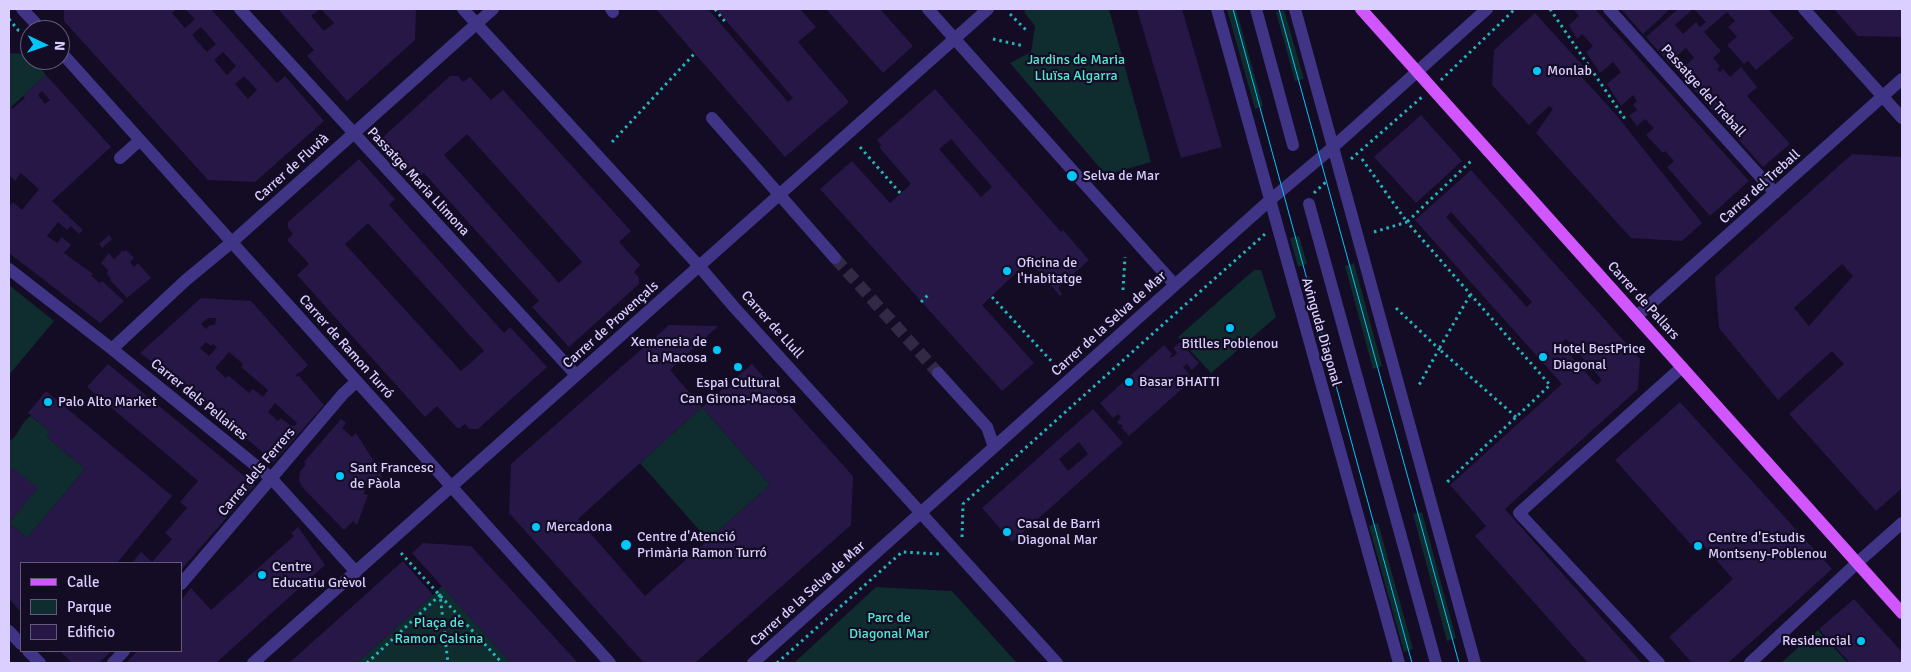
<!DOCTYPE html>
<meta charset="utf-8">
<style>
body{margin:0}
#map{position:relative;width:1911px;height:672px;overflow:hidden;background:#130c24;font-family:Signika,sans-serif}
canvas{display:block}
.frame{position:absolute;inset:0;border:10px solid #dacfff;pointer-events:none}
.legend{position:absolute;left:20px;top:562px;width:162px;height:90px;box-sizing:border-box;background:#130c24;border:1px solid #635a7c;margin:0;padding:6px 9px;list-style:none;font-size:15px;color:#dacfff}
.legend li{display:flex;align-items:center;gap:10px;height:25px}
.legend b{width:25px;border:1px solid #635a7c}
.north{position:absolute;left:20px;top:20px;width:50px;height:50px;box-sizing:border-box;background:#130c24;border:1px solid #635a7c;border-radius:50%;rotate:93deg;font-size:14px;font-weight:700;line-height:20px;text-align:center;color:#dacfff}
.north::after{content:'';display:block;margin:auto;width:18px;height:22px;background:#00c6fa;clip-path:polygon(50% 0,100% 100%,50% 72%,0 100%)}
</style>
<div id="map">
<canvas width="1911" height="672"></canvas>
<div class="frame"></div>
<ul class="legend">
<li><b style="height:6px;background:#d256ff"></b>Calle</li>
<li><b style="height:14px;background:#0f2c2e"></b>Parque</li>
<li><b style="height:14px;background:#261746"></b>Edificio</li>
</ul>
<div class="north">N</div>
</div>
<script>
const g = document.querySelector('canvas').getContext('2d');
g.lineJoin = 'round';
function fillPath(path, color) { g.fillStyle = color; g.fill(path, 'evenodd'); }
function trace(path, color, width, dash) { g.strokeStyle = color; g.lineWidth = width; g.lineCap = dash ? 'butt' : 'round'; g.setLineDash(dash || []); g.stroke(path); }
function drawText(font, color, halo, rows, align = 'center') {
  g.font = font + ' Signika,sans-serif'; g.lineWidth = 4.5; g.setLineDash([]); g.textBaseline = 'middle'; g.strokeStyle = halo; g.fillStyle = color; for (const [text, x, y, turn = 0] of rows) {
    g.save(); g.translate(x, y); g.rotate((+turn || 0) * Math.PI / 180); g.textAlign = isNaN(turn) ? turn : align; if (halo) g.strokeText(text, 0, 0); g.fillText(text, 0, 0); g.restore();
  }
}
fillPath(new Path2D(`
 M1027,9H1109L1151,162L1106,175L1010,63L1031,52L1035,26L1024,12Z
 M1227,9H1236L1263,106L1255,109Z
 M1284,10L1304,79L1295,81L1276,12Z
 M9,53L28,54L30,60H34L46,75L9,109Z
 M1299,236L1307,264L1298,267L1290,238Z
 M1354,263L1382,366L1373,369L1345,266Z
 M1254,270H1261L1276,317L1211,373L1178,337Z
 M1310,276L1338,377L1329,381L1301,279Z
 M9,285L54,321L9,375Z
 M702,407L770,485L708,540L640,463Z
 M31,416L51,432L47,437L85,469L27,538L9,523L37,488L13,468L9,473V441C19,437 20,422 31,416Z
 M1422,512L1456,638L1447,641L1413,514Z
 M1378,523L1413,649L1404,652L1369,526Z
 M442,586L511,663H356L433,595Z
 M876,587L952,591L1017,663H794Z
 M1818,630L1848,663H1781Z`), '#0f2c2e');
fillPath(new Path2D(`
 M64,9H177L172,13L185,28L195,19L185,9H211L277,83L285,76L324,121L255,182L208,180L64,21ZM201,27L216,44L207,52L192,35ZM223,52L236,66L227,75L214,60ZM244,76L257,90L248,99L235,84Z
 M278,9H320L311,16L324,31L334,23L321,9H416L415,40L347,101L307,56L314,50Z
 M656,9H708L788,102L793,98L716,9H800L816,27L798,42L849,102L785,157Z
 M826,9H880L913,46L883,73Z
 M1137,9H1182L1222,147L1181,158Z
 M1573,9H1595L1749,181L1710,216L1667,167L1674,161L1665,151L1663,153L1646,135L1654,128L1645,119L1637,126L1629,116L1637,110L1633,105L1637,101L1633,95L1621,106L1607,84L1621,72L1613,62L1600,73L1586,52L1593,46L1582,34L1577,39L1569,25L1579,16Z
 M1621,9H1670L1643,34Z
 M1678,9H1693L1675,25L1683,34L1696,22L1700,27L1706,22L1694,9H1768L1794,38L1756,70L1748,61L1744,64L1727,45L1737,37L1728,27L1735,21L1727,12L1704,32L1721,51L1713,58L1720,66L1717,69L1720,72L1723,69L1730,77L1741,67L1757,87L1747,96L1790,144L1763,167L1678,72L1694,58L1686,48L1669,63L1646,37Z
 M1834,9H1902V37L1858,36Z
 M1535,13L1585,68L1579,74L1618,117L1702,223L1682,241L1631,238L1536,133L1553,109L1549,106L1529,125L1492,85L1494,50Z
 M46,75L111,147L52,201L83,230L79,234L71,226L67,230L58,222L47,236L57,243L62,237L71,245L64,253L93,274L91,276L100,283L102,281L124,301L100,323L9,253V207L13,202L22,210L39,189L21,173L15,181L9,175V109L11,107L12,109L25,98L23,96ZM42,91L50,100L45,104L38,95Z
 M450,76H458L463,82L470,77L491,100L503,90L631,231L619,242L640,265L634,272L639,278V284L569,347L532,307L539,301L424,173L417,179L381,139ZM467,134L582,262L559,283L444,155Z
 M935,89L1061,232L1063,230L1089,260L1058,288L1062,294L1060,296L1031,263L1034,260L1032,258L982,305L1034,363L1002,391L820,189L852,161L890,203L911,184L879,147L881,145L877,140ZM951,139L992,187L981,197L939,149Z
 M1421,115L1462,161L1416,203L1374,157Z
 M1852,154L1902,157V488L1876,511L1789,414L1844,364L1832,351L1778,400L1719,328L1715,277ZM1842,264L1853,276L1809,326L1794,308Z
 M359,159L395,199L389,205L504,333L510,327L547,367L478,429H469L465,424L460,428H457L437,406L425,417L297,275L309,264L287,240L293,234L288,228V222ZM368,223L484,351L461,371L345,244Z
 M1471,170L1640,359L1638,389L1505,509L1642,663H1588L1475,536L1486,526L1450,485L1562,384L1415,220ZM1451,212L1532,302L1527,307L1446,217ZM1566,339L1602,380L1597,385L1560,344Z
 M109,235L112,239L102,248L99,244Z
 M123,250L124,252L126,250L134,258L130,262L134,267L138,263L151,278L127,298L110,280L111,279L107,274L108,270L101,263L109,253L114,259Z
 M201,298L251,301L308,365L300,373L299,372L295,376L297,377L298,375L324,405L274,462L193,393L140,353ZM208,318H216L215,325H210L206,329L201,324ZM206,342L211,346L213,344L217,347L209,356L200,348ZM229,352L243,364L241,367L268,390L263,397L253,389L249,393L228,375L226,378L215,368ZM275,403L297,423L294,426L292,425L291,426L281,418L278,421L268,412Z
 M669,325L718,326L670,370L702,407L578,519L645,596L770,485L702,407L752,364L853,476L851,525L695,663H644L509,513L511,464Z
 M1180,342L1199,363L1192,370L1187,364L1183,367L1193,379L1129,436L1121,427L1123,426L1121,424L1120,425L1117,422L1121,417L1118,414L1113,418L1100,403L1164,345L1172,354L1170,356L1171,358L1174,356L1177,353L1173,348Z
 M108,364L255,485L181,570V563H132L141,552L152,562L172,539L165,533L187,508L180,502L198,481L87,387Z
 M46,391L172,496L117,563H21V612L9,599V473L13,468L38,488L9,523L27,538L85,469L47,437L51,432L28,413Z
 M1680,402L1832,569L1728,663H1692L1669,637L1733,579L1703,545L1697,551L1615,460Z
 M1093,409L1123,443L1012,542L982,508ZM1079,442L1088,454L1068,471L1059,459Z
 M341,419L346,423L342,428L352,437L356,433L375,463L382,462L381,486L366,485L364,494L368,495L357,525L353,521L344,530L302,487L299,480L300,472L306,464L304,462Z
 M298,527L325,565L216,663H126L137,651H181V600L191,588L211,610L294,536L291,533Z
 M423,543L471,546L578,663H511L412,553Z
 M403,561L433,595L356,663H289Z
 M1854,599L1902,652V663H1850L1819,629Z
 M60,651H111L99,663H72Z`), '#261746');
trace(new Path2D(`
 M835,258L938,373`), '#312945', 12, [12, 6]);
trace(new Path2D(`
 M715,9L726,23
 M1550,9L1625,119
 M1010,14L1027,31
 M9,19L18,30L23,31
 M993,39L1024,46
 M1441,80L1515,9
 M612,142L695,53
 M860,147L901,194
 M1351,159L1422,97
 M1362,159L1407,222L1471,161
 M1314,193L1328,180
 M1374,232L1407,222L1550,385L1445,484
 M1123,290L1125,257
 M1470,295L1439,349L1516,417
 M992,297L1054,364
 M921,302L930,293
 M1396,308L1439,349L1418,387
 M962,537L963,504L1159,328L1265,234
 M401,553L502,663
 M367,663L440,595L448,663
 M777,663L902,552L939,554`), '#25b6bd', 3, [2.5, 4]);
trace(new Path2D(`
 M22,9L42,30
 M240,9L576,375
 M463,9L699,266L734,307L1057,663
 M611,9L613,12
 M928,9L1175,285
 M1217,9L1399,663
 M1256,9L1293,145
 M1295,9L1475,663
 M1609,9L1775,193
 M1804,9L1902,118
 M60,51L610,663
 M712,118L835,258
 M120,158L140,140
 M1309,204L1436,663
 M9,269L112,349L271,478L356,572
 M1637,316L1902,79
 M112,349L186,280L232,242L493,9
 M938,373L987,427L994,447
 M181,584L343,394L357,381
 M9,631L21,644
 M28,651L40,663
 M113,663L124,651
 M253,663L988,9
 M753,663L1175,285L1269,201L1332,148L1487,9
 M1659,663L1519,513L1682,367
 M1750,663L1857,563L1902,523`), '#403486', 12);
trace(new Path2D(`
 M1361,9L1902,613`), '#d256ff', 12);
trace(new Path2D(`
 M1233,9L1412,663
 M1279,9L1459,663`), '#00c6fa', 1);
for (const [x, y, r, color] of [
 [1537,71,5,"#00c6fa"],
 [1072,176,6,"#00c6fa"],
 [1007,271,5,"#00c6fa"],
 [1230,328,5,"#00c6fa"],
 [717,350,5,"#00c6fa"],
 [1543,357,5,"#00c6fa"],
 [738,367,5,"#00c6fa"],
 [1129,382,5,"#00c6fa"],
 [48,402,5,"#00c6fa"],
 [340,476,5,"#00c6fa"],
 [536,527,5,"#00c6fa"],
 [1007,532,5,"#00c6fa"],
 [626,545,6,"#00c6fa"],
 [1698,546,5,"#00c6fa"],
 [262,575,5,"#00c6fa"],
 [1861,641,5,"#00c6fa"]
]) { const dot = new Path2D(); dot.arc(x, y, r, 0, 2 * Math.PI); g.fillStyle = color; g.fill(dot); trace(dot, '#130c24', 2); }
drawText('14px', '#52e8d2', '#130c24', [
 ["Jardins de Maria",1076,60],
 ["Lluïsa Algarra",1076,76],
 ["Parc de",889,618],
 ["Diagonal Mar",889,634],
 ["Plaça de",439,623],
 ["Ramon Calsina",439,639]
]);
drawText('14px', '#dacfff', '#130c24', [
 ["Monlab",1547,71],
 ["Selva de Mar",1083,176],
 ["Oficina de",1017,263],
 ["l'Habitatge",1017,279],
 ["Xemeneia de",707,342,"right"],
 ["la Macosa",707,358,"right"],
 ["Bitlles Poblenou",1230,344,"center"],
 ["Hotel BestPrice",1553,349],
 ["Diagonal",1553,365],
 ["Basar BHATTI",1139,382],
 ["Espai Cultural",738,383,"center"],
 ["Can Girona-Macosa",738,399,"center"],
 ["Palo Alto Market",58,402],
 ["Sant Francesc",350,468],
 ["de Pàola",350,484],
 ["Casal de Barri",1017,524],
 ["Diagonal Mar",1017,540],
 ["Mercadona",546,527],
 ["Centre d'Atenció",637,537],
 ["Primària Ramon Turró",637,553],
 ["Centre d'Estudis",1708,538],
 ["Montseny-Poblenou",1708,554],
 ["Centre",272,567],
 ["Educatiu Grèvol",272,583],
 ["Residencial",1851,641,"right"]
], 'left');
drawText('14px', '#dacfff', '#130c24', [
 ["Passatge del Treball",1703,91,48],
 ["Carrer de Fluvià",292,168,-42],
 ["Passatge Maria Llimona",418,182,47],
 ["Carrer del Treball",1760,187,-42],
 ["Carrer de Pallars",1643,301,48],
 ["Carrer de la Selva de Mar",1109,324,-42],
 ["Carrer de Provençals",611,325,-42],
 ["Carrer de Llull",772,325,48],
 ["Avinguda Diagonal",1321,332,74],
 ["Carrer de Ramon Turró",346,347,48],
 ["Carrer dels Pellaires",199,400,39],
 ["Carrer dels Ferrers",257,472,-50],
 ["Carrer de la Selva de Mar",808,594,-42]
]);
</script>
